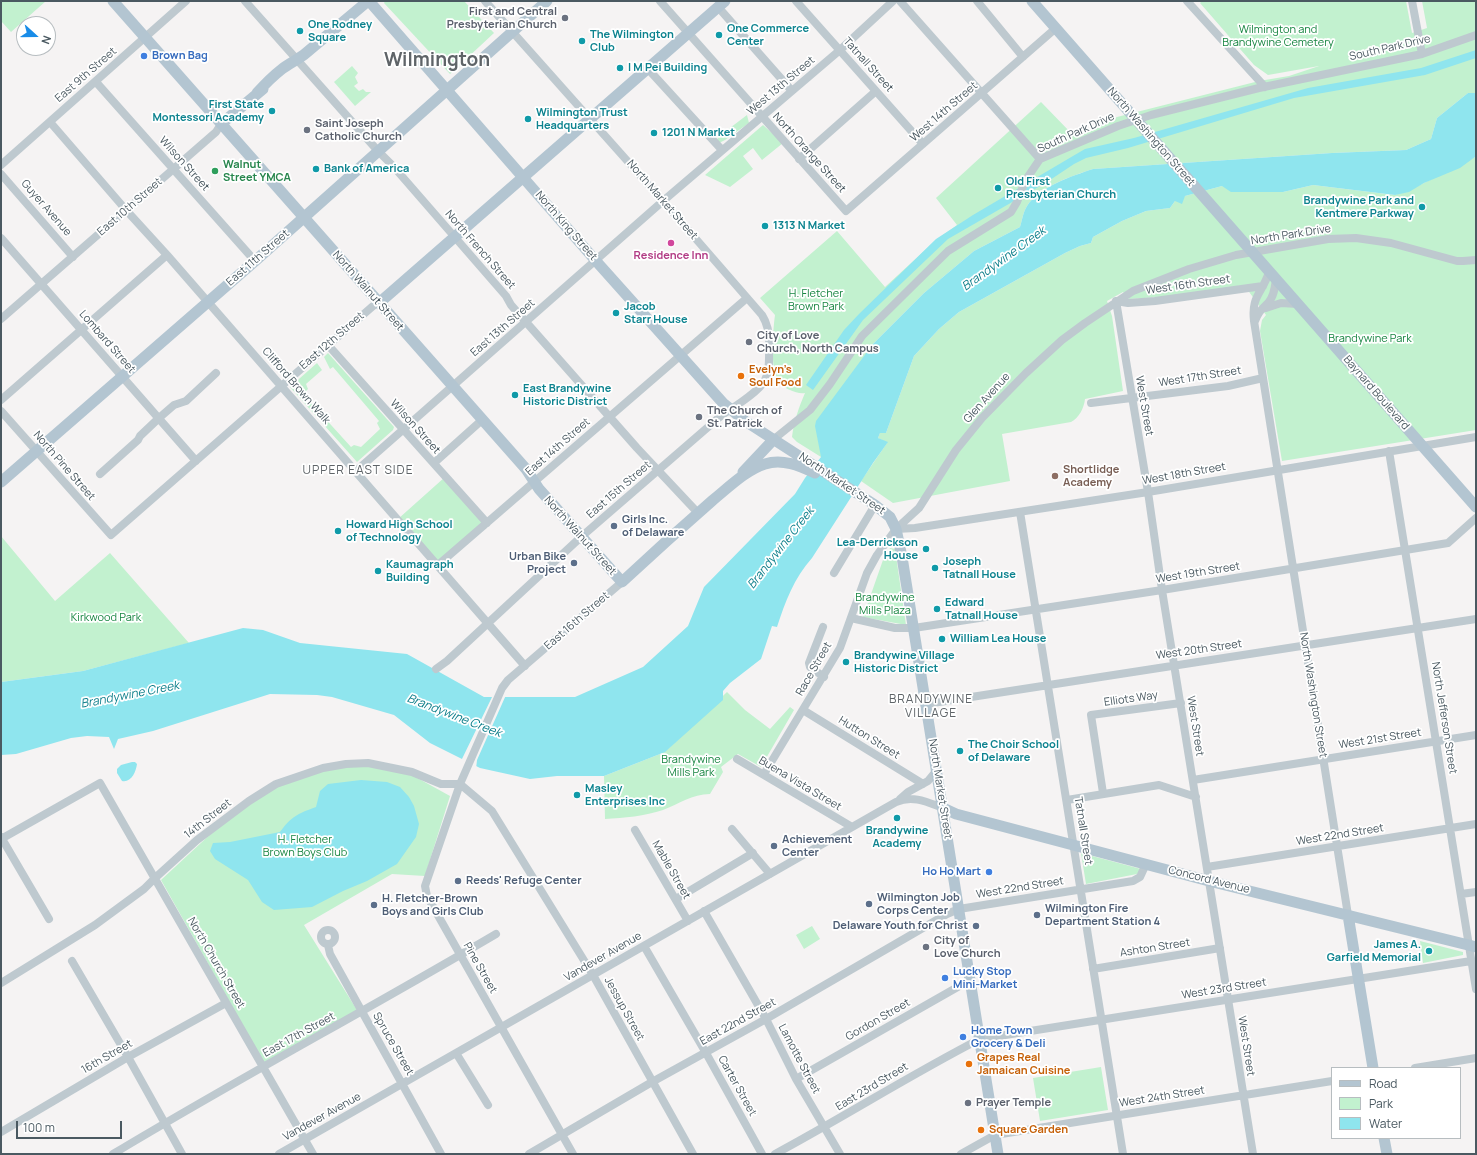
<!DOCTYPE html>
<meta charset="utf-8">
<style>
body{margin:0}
#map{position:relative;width:1477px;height:1155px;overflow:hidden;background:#f5f3f3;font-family:Manrope,sans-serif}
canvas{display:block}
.frame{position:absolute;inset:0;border:2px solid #4a5961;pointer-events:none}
.legend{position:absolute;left:1331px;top:1067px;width:130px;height:72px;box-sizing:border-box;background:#fff;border:1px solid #b7bdc0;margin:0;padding:5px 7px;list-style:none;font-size:12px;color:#4a5961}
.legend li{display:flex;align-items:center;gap:8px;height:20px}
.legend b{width:20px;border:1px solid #b7bdc0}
.north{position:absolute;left:16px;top:16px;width:40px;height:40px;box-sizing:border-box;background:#fff;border:1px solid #b7bdc0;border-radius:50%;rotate:111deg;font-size:11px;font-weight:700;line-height:16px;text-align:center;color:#4a5961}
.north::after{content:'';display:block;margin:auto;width:14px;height:18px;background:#198ce8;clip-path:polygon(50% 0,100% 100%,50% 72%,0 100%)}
.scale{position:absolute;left:16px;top:1121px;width:106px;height:18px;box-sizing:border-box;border:2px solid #4a5961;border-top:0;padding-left:5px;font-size:12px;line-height:14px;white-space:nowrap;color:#4a5961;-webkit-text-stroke:3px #fff;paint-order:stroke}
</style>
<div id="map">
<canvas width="1477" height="1155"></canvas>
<div class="frame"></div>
<ul class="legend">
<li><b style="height:5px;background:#b3c5d1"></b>Road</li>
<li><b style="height:11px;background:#c2f1cf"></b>Park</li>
<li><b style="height:11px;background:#8fe5ee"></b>Water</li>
</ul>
<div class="north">N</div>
<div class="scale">100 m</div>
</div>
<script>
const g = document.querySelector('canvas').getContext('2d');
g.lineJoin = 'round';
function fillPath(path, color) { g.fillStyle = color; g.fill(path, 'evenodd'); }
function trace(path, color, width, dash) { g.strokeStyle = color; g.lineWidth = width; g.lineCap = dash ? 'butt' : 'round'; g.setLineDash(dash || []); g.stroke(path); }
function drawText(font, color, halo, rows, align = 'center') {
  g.font = font + ' Manrope,sans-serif'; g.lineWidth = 3.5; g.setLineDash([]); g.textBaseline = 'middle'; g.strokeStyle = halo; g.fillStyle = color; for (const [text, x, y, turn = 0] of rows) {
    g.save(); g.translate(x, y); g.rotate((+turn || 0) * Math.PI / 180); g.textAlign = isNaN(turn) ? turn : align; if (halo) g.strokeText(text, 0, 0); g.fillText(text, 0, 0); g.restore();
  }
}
fillPath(new Path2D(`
 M1,1H46L11,32L1,21Z
 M385,1H464L494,33L450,74L384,3Z
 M1202,1H1406L1412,33L1427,28L1422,1H1476V93H1468L1437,118L1431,139L1406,150L1332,153L1093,169C1072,176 1040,186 1027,206C1023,212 1022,221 1020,227L974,251L924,293L873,344L821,457L797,442L792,437C794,421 799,407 805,393C800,394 795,392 790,390C785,388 780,385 778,380C770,369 773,329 775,315L760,298L837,231L885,287L935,241L957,225L936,198L1041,102L1073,135L1117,117L1259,81L1289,76L1319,66L1268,75L1254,65L1200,3Z
 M352,66L358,73L355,77L358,83L354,86L359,91L363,89L366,92H371L355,106L334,82Z
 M747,115L749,123L725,140L719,143L717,141L718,137Z
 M763,125L783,143L762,160L753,148L743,156L753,169L730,187L705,175Z
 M1476,154V430L1282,461L1260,331L1262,320L1266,315L1244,285L1176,296L1129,299L1123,292L1107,301L1112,316L1123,391L1085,399C1084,408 1079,418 1071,422L1002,434L1010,481L893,503L861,481L887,443L878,438L880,433H886L914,356L939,329L959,312L1065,253L1080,246L1091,243L1093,237L1122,221L1146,211L1170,208L1175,201L1185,196L1222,186L1283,192L1313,185L1395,195L1418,186L1475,157Z
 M328,353L394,427L393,430L357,462L290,387L291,386L317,363L322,370L306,384L308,389L303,394L351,447L354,445L361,447L380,429L377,423L379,421L333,367L330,369L324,357Z
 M445,477L487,523L438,565L398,519Z
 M1,536L55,601L110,553L189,643L83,671L1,682Z
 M890,548L895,549L906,625L863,617L883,560Z
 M727,692L745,710L770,729L790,707L794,710L761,767L738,754L721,767L723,772L710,794C692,794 679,804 663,810C645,816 624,818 605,819L604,776L660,754L670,747Z
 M332,766H367L412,775L450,796L425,876L392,874L304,925L357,1010L264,1063L161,880L216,829L274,786Z
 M1081,853L1141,869L1137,874L1086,884Z
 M812,926L820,939L804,949L796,935Z
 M1420,941L1463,952V955L1423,963Z
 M1101,1067L1108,1110L1040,1121L1033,1078Z`), '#c2f1cf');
fillPath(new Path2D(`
 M1476,50V58L1425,75L1294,98L1128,148L1086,158L1074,164L1047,182L948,239L863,320L813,390L806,385L844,330L859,314L936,239L973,215L1073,156L1085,149L1134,138L1308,88L1421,68Z
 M1468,93H1476V154L1475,157L1460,168L1424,183L1409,192L1395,195L1313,185L1283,192H1231L1222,186L1185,196L1182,204L1175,201L1170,208L1146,211L1122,221L1093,237L1091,243L1080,246L1065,253L959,312L939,329L914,356L886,433H880L878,438L888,442L873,463L812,558C794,578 785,602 777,627L772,626L761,659L730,683L723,691V700L665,752L660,754L604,776H557L530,779L480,768L430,743L394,715L332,697L317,695L270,694L153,731L118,739L114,749L109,737L87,736L71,738L16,754L1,755V682L83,671L243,628L263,630L300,643L407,654L484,697H575L643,667L688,626L704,587L795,494L805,478L821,457L815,426L816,421L873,344L924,293L974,251L1020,227C1022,221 1023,212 1027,206C1039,187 1072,176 1093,169L1332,153L1406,150L1431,139L1437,118Z
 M132,762H135L137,764C136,772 131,783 122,781L117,773V769L121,765Z
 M361,780L387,782L400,787L409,797L414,806L419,824L416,837L397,864L367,881L343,891L312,907L274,910L262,902L248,880L215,859L210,851L213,843L230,842L280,832C292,816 297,814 316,807L320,791L328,784Z`), '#8fe5ee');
fillPath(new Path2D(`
 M493,695H506L477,760L476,769L461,761Z`), '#f5f3f3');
trace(new Path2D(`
 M245,1L378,151L393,166L506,296L511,305L637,448L698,513
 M660,1L846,211L1056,28
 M796,1L923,144
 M900,1L1040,159
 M977,1L1023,57
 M1187,1L1265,87
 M1412,1L1422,54
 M718,7L792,91
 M648,69L722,150
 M96,82L255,261
 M50,122L126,210L167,255L525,666
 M799,159L876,91
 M1,165L186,1
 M1,174L73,257
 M1,238L196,461
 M1269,272C1262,294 1251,296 1254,321L1348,915
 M1116,301L1148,492L1162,590L1253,1154
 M1116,301L1128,303L1155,301L1263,286
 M1266,308L1281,303L1298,304
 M1,319L216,132L221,124
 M1255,321C1259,311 1261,310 1268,303C1274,297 1275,287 1276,279
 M328,345L487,523
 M1,400L167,255
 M1091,403L1228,386L1263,378
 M1,411L111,535L373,306L379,303
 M774,439L810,410L830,384L862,336L948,251L1011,212L1017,202L1025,181L1040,159L1118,126L1151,115L1259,88L1422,54L1476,35
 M1389,451L1476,989
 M434,463L482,420
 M356,471L663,201L840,50L893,1
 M100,474L138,440L140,436L159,418L174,405L186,401L216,373
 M1020,512L1123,1154
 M896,529L915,528L1148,492L1476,437
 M438,565L747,298
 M834,573L875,505
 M851,618L895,628H914L1162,590L1448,543L1476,518
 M823,627L809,663L810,667L824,677
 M436,669L447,661L581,537L722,415C734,407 759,392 765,380C770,371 769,360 769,350C770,337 769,326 762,315L663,201L485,1
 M926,704L1476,619
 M803,710L923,784
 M737,759L852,827
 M764,774L840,648L867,573L877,555L896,529L919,508L956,450L982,418L1026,373L1062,340L1085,323L1133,291L1189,269L1236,255L1328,239L1356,238L1391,243L1457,261H1463L1476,260
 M1193,780L1476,735
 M460,784L492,811L593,975L693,1154
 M1103,793L1091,715L1181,703
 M900,799L908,792L928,781L937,770
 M1067,800L1159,785L1196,797
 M732,829L770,874
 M635,830L688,921
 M1,837L49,919
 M1,839L100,783L313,1154
 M1207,867L1476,824
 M1461,894L1476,892
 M676,899L753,853
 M704,911L766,1019L796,1079L840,1154
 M321 937a7 7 0 1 1 14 0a7 7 0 1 1-14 0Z
 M328,945L330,954L441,1154
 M644,946L706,1053L762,1154
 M72,961L128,1057L182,1154
 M1093,969L1220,948
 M1,983L95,925L144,889L155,878L197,840L249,801L276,784L323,768L346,764L368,763L412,772L441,784H460
 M456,1053L488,1105
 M1415,1068L1476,1058
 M796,1079L970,980
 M1,1132L128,1057L226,1003
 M113,1154C239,1078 369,1009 496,934
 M279,1154L896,802C913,795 927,802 943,808
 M529,1154L652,1082L766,1019L947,914L959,909L1133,881L1140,877L1146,864
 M573,1154L427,896L425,886L460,784L502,688L508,680L622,582
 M775,1154C844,1117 910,1075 980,1039L1471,961
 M961,1154L995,1135L1332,1081`), '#bec9cf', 8);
trace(new Path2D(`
 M113,1L526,469L539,489L622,582C652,554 682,527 713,500C729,487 746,470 765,464C782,458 800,466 815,473
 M369,1L596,261L723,403L745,421L875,505L890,517L896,529L902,557L998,1154
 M1032,1L1476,507
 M257,93C265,84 273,76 282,69C290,63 299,59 306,53L368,1
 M221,124L263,89
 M379,303L725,1
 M743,472L774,439
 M1,482L255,261L547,1
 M943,808L956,814L1209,881L1476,947
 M1348,915L1373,1068
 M1384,1138L1387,1154`), '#b3c5d1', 11);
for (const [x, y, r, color] of [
 [565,18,4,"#6b7280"],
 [300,31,4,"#0f9aa8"],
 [719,35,4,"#0f9aa8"],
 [582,41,4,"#0f9aa8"],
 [144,56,4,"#3f7fe0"],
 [620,68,4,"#0f9aa8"],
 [272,111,4,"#0f9aa8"],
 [528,119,4,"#0f9aa8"],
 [307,130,4,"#6b7280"],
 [654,133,4,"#0f9aa8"],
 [316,169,4,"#0f9aa8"],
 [215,171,4,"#2e9e5b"],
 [998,188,4,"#0f9aa8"],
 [1422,207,4,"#0f9aa8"],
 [765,226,4,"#0f9aa8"],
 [671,243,4,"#d1479c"],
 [616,313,4,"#0f9aa8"],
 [749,342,4,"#6b7280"],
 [741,376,4,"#e8710a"],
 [515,395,4,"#0f9aa8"],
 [699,417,4,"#6b7280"],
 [1055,476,4,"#8d6e63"],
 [614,526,4,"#5c6f8a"],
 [338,531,4,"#0f9aa8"],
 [926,549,4,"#0f9aa8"],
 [574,563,4,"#5c6f8a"],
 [935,568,4,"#0f9aa8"],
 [378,571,4,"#0f9aa8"],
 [937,609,4,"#0f9aa8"],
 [942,639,4,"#0f9aa8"],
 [846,662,4,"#0f9aa8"],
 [960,751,4,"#0f9aa8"],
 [577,795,4,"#0f9aa8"],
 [897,818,4,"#0f9aa8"],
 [774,846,4,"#5c6f8a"],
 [989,872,4,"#3f7fe0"],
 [458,881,4,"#5c6f8a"],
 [869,904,4,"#5c6f8a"],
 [374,905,4,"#5c6f8a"],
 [1037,915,4,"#5c6f8a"],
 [976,926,4,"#5c6f8a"],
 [926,947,4,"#6b7280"],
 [1429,951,4,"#0f9aa8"],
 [945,978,4,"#3f7fe0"],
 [963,1037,4,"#3f7fe0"],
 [969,1064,4,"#e8710a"],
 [968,1103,4,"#6b7280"],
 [981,1130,4,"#e8710a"]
]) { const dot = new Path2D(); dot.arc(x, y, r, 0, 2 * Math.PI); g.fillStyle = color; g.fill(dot); trace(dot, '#fff', 1.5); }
drawText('bold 11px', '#5b616d', '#fff', [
 ["First and Central",557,12,"right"],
 ["Presbyterian Church",557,25,"right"],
 ["Saint Joseph",315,124],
 ["Catholic Church",315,137],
 ["City of Love",757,336],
 ["Church, North Campus",757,349],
 ["The Church of",707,411],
 ["St. Patrick",707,424],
 ["City of",934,941],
 ["Love Church",934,954],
 ["Prayer Temple",976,1103]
], 'left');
drawText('bold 11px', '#0d838f', '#fff', [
 ["One Rodney",308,25],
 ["Square",308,38],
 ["One Commerce",727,29],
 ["Center",727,42],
 ["The Wilmington",590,35],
 ["Club",590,48],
 ["I M Pei Building",628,68],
 ["First State",264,105,"right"],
 ["Montessori Academy",264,118,"right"],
 ["Wilmington Trust",536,113],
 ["Headquarters",536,126],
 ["1201 N Market",662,133],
 ["Bank of America",324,169],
 ["Old First",1006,182],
 ["Presbyterian Church",1006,195],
 ["Brandywine Park and",1414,201,"right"],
 ["Kentmere Parkway",1414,214,"right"],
 ["1313 N Market",773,226],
 ["Jacob",624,307],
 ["Starr House",624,320],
 ["East Brandywine",523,389],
 ["Historic District",523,402],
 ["Howard High School",346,525],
 ["of Technology",346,538],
 ["Lea-Derrickson",918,543,"right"],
 ["House",918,556,"right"],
 ["Joseph",943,562],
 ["Tatnall House",943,575],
 ["Kaumagraph",386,565],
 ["Building",386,578],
 ["Edward",945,603],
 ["Tatnall House",945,616],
 ["William Lea House",950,639],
 ["Brandywine Village",854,656],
 ["Historic District",854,669],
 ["The Choir School",968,745],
 ["of Delaware",968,758],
 ["Masley",585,789],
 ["Enterprises Inc",585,802],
 ["Brandywine",897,831,"center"],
 ["Academy",897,844,"center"],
 ["James A.",1421,945,"right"],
 ["Garfield Memorial",1421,958,"right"]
], 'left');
drawText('11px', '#178541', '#fff', [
 ["Wilmington and",1278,30],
 ["Brandywine Cemetery",1278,43],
 ["H. Fletcher",816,294],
 ["Brown Park",816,307],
 ["Brandywine Park",1370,339],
 ["Brandywine",885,598],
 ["Mills Plaza",885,611],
 ["Kirkwood Park",106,618],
 ["Brandywine",691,760],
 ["Mills Park",691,773],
 ["H. Fletcher",305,840],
 ["Brown Boys Club",305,853]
]);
drawText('11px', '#4a5961', '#fff', [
 ["South Park Drive",1390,48,-13],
 ["Tatnall Street",868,65,48],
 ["East 9th Street",86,75,-41],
 ["West 13th Street",781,86,-40],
 ["West 14th Street",944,112,-41],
 ["South Park Drive",1076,133,-24],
 ["North Washington Street",1151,137,49],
 ["North Orange Street",809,153,48],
 ["Wilson Street",184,164,48],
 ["North Market Street",662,200,49],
 ["East 10th Street",130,207,-41],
 ["Guyer Avenue",46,208,49],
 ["North King Street",566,226,49],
 ["North Park Drive",1291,235,-9],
 ["North French Street",480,250,49],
 ["East 11th Street",258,258,-41],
 ["West 16th Street",1188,285,-8],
 ["North Walnut Street",368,291,49],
 ["East 13th Street",503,328,-41],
 ["East 12th Street",332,341,-41],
 ["Lombard Street",107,342,49],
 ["West 17th Street",1200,377,-9],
 ["Clifford Brown Walk",296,386,49],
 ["Baynard Boulevard",1376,393,49],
 ["Glen Avenue",987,398,-48],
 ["West Street",1144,406,80],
 ["Wilson Street",415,427,48],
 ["East 14th Street",558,447,-41],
 ["North Pine Street",64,466,49],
 ["West 18th Street",1184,474,-10],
 ["North Market Street",842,484,34],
 ["East 15th Street",619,490,-41],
 ["North Walnut Street",580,536,48],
 ["West 19th Street",1198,573,-9],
 ["East 16th Street",577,621,-41],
 ["West 20th Street",1199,650,-8],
 ["Race Street",814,669,-60],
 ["North Washington Street",1313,695,81],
 ["Elliots Way",1131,699,-8],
 ["North Jefferson Street",1444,718,81],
 ["West Street",1195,726,81],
 ["Hutton Street",869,738,32],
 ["West 21st Street",1380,739,-9],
 ["Buena Vista Street",800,784,31],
 ["North Market Street",940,789,81],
 ["14th Street",208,819,-38],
 ["Tatnall Street",1083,831,81],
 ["West 22nd Street",1340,835,-9],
 ["Mable Street",671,870,60],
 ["Concord Avenue",1209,880,14],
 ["West 22nd Street",1020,888,-9],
 ["Ashton Street",1155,948,-9],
 ["Vandever Avenue",603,957,-30],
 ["North Church Street",216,963,60],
 ["Pine Street",480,968,60],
 ["West 23rd Street",1224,989,-9],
 ["Jessup Street",624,1009,61],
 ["Gordon Street",878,1020,-30],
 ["East 22nd Street",738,1022,-29],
 ["East 17th Street",299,1035,-29],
 ["Spruce Street",393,1044,60],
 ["West Street",1246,1046,81],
 ["16th Street",107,1057,-30],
 ["Lamotte Street",799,1059,62],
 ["Carter Street",737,1086,61],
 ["East 23rd Street",872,1087,-31],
 ["West 24th Street",1162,1097,-9],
 ["Vandever Avenue",322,1117,-29]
]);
drawText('bold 11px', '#366cbe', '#fff', [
 ["Brown Bag",152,56],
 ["Ho Ho Mart",981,872,"right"],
 ["Lucky Stop",953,972],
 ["Mini-Market",953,985],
 ["Home Town",971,1031],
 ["Grocery & Deli",971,1044]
], 'left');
drawText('bold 11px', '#27864d', '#fff', [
 ["Walnut",223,165],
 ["Street YMCA",223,178]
], 'left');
drawText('bold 11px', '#b23c85', '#fff', [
 ["Residence Inn",671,256]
]);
drawText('bold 11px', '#c56008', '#fff', [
 ["Evelyn’s",749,370],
 ["Soul Food",749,383],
 ["Grapes Real",977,1058],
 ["Jamaican Cuisine",977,1071],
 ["Square Garden",989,1130]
], 'left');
drawText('bold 11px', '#785e54', '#fff', [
 ["Shortlidge",1063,470],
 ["Academy",1063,483]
], 'left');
drawText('bold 11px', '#4e5e75', '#fff', [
 ["Girls Inc.",622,520],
 ["of Delaware",622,533],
 ["Urban Bike",566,557,"right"],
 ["Project",566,570,"right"],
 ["Achievement",782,840],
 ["Center",782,853],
 ["Reeds' Refuge Center",466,881],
 ["Wilmington Job",877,898],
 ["Corps Center",877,911],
 ["H. Fletcher-Brown",382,899],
 ["Boys and Girls Club",382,912],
 ["Wilmington Fire",1045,909],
 ["Department Station 4",1045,922],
 ["Delaware Youth for Christ",968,926,"right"]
], 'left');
drawText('italic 12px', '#0c7e8a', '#fff', [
 ["Brandywine Creek",1004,259,-36],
 ["Brandywine Creek",781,548,-52],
 ["Brandywine Creek",130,695,-11],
 ["Brandywine Creek",454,716,21]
]);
g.letterSpacing = '1px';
drawText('12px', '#5f6468', '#fff', [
 ["UPPER EAST SIDE",358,471],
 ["BRANDYWINE",931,700],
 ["VILLAGE",931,714]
]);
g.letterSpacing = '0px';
drawText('bold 19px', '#5f6468', '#fff', [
 ["Wilmington",437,61]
]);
</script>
